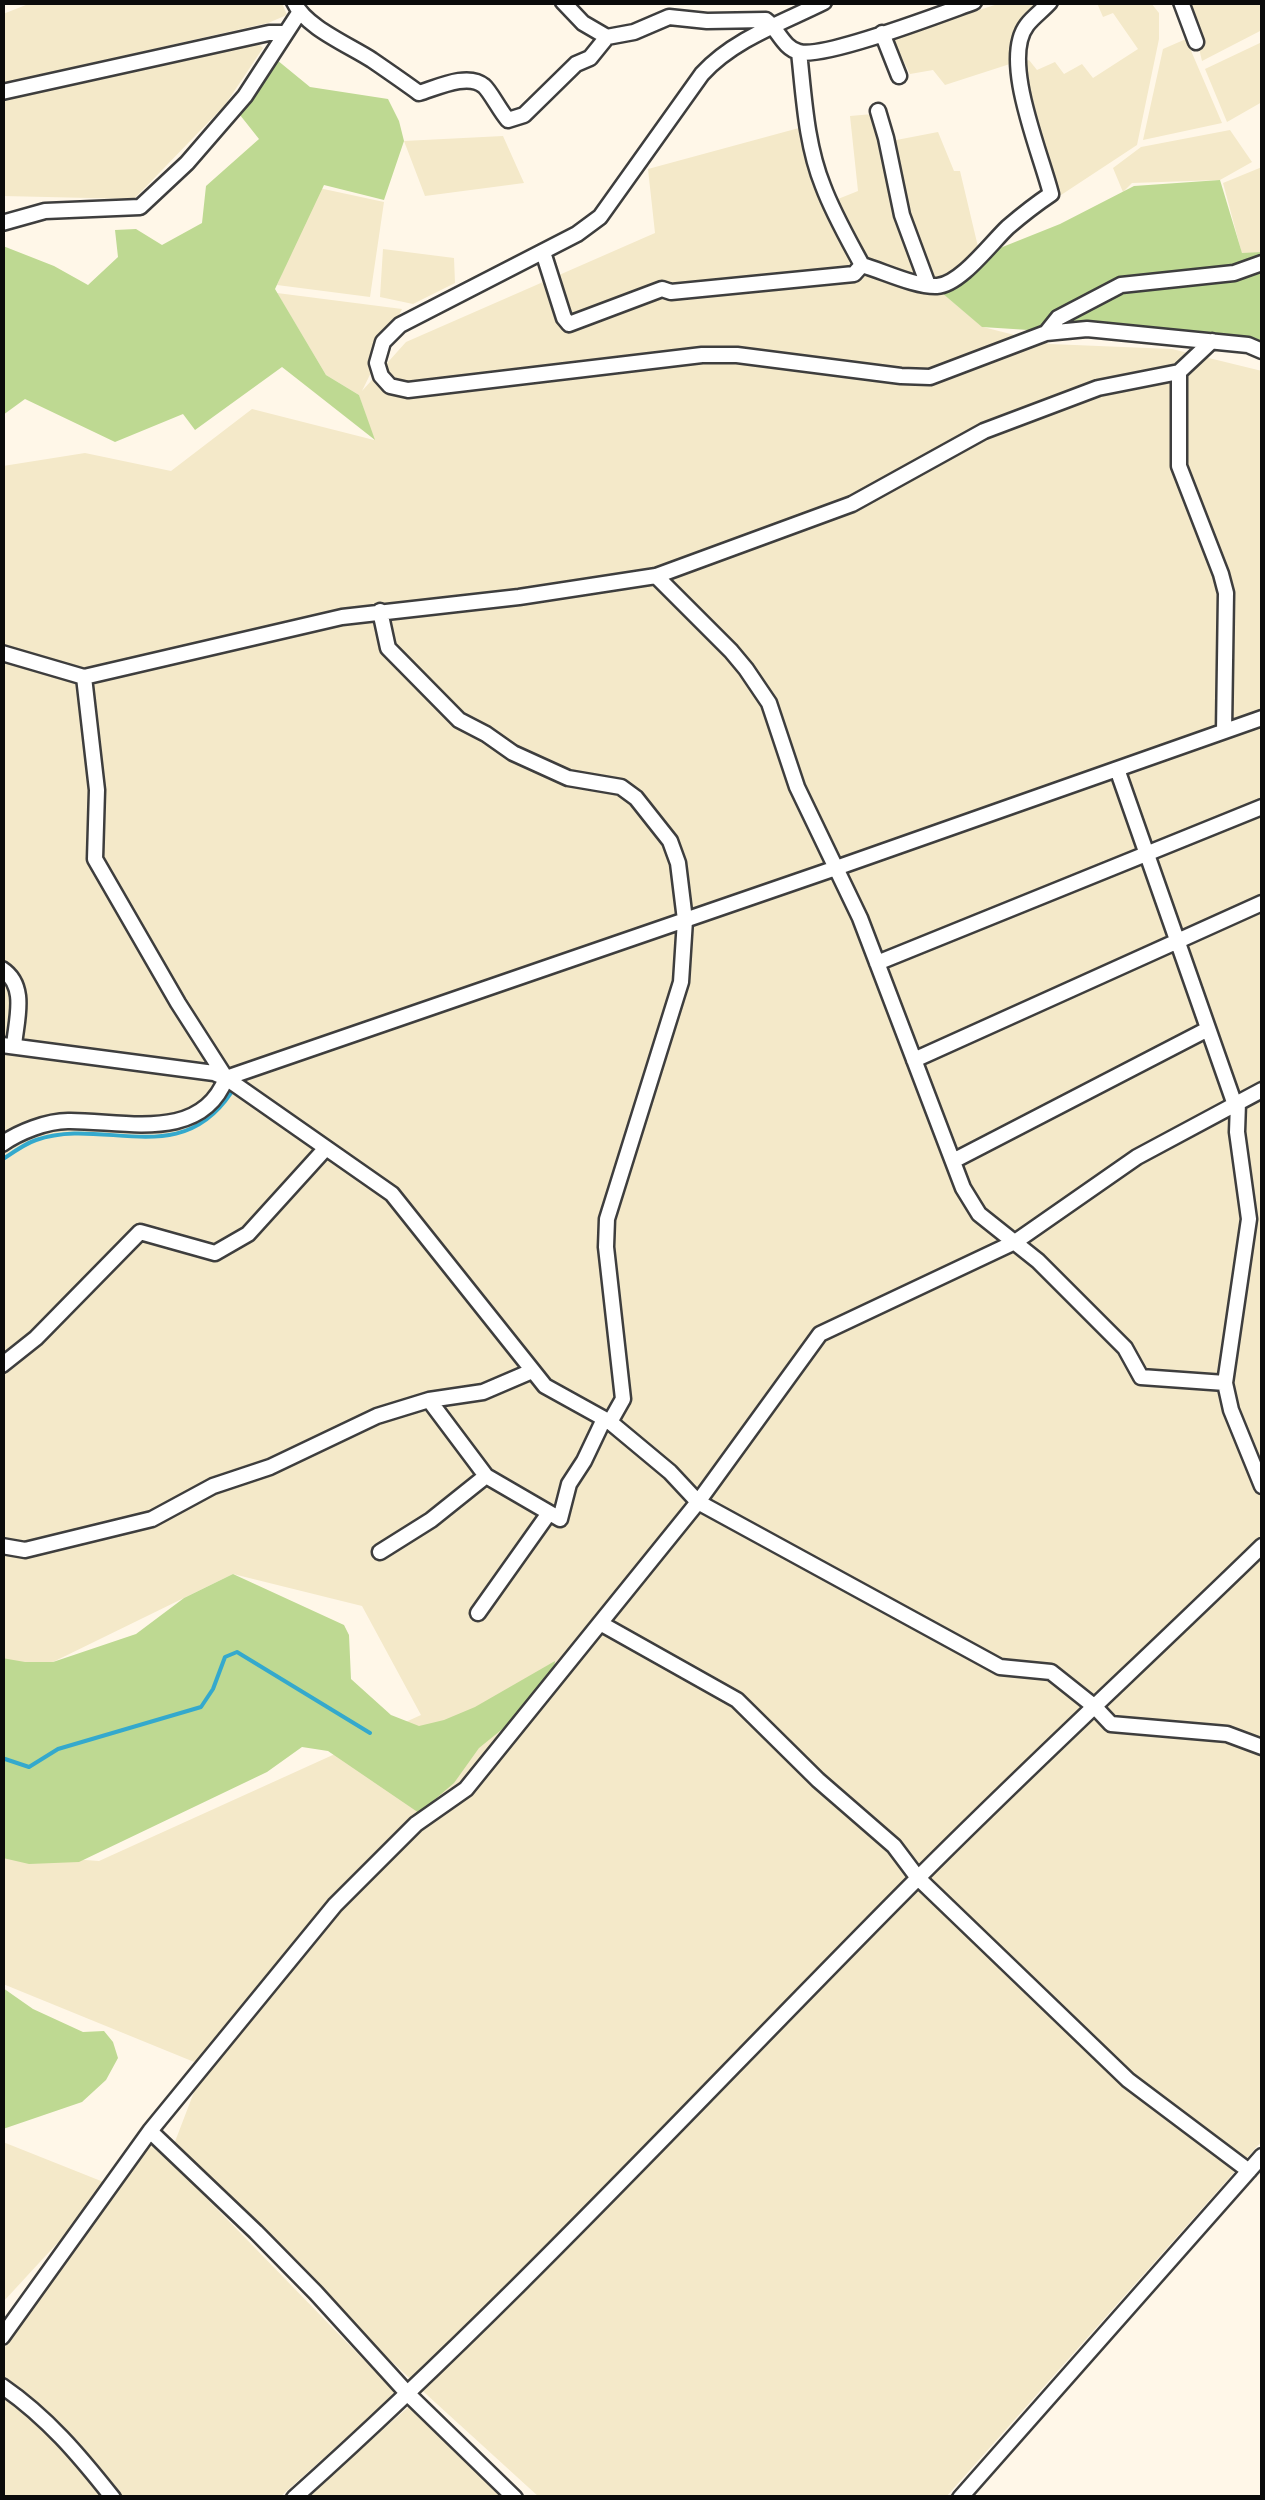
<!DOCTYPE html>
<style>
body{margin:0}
#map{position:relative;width:1265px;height:2500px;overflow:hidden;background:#fff7e8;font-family:"PT Serif",serif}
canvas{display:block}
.frame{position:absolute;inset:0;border:5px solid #0b0b0b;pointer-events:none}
</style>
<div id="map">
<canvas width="1265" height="2500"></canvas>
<div class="frame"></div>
</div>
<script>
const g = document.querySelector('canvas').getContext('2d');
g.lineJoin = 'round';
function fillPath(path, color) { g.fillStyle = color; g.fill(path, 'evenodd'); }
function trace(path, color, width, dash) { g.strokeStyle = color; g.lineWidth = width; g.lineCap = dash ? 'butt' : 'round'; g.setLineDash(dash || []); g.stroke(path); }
fillPath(new Path2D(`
 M282,3L287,15L268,23L3,83V14L31,3Z
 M1001,3H1041L1016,26L1013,63L945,85L933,70L910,74L892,38Z
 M1097,3H1151L1159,13V39L1137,145L1058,197L1023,62L1029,60L1037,70L1055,62L1064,74L1082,64L1093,78L1138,49L1113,13L1103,17Z
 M1188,3H1259L1262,8V30L1202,61Z
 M1186,39L1222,123L1143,140L1163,49Z
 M256,41L263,48L225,105L134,199L3,196L2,100Z
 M1262,42V102L1227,122L1205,69Z
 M873,114L886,142L938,132L954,171H960L979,251L951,274L937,282L862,259L833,201L858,191L850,116Z
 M799,128L824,202L854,266L942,293L983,327L1050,344L1172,349L1262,371V2141L946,2497H539L426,2394L171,2152L204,2066L3,1984V1854L99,1861L421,1715L362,1606L233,1574L53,1662L3,1670V466L85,453L171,471L252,409L374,440L359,395L326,375L277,293L402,309L362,391L406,342L655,233L648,169Z
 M1230,130L1252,162L1220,180L1132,183L1123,192L1113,168L1141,147Z
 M503,136L524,183L425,196L404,141Z
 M1262,167V252L1242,254L1223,183Z
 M319,188L384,202L370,297L277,285Z
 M383,249L454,258L455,283L413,304L380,297Z
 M151,2141L396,2393L280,2497L122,2498L79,2442L23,2391L3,2376V2350Z
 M3,2142L111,2185L3,2302Z
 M2,2395L69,2450L106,2497H3Z
 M413,2403L507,2498H305Z`), '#f4e9c9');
fillPath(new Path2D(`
 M277,60L310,87L388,99L399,121L404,141L384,200L324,185L275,289L326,375L359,395L375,440L282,367L195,430L183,414L115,442L25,399L3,415V246L54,266L88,285L118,257L115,230L136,229L162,245L202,223L206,186L259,139L240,115Z
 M1220,180L1242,253L1262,252V345L982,327L942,293L1000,248L1060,224L1134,186Z
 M233,1574L344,1625L349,1635L351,1679L391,1715L419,1726L444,1720L475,1707L555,1661L553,1688L479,1748L454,1783L419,1813L328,1751L302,1747L267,1772L79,1862L29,1864L3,1858L2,1658L25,1662H53L136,1634L184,1598Z
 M3,1988L33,2009L83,2032L104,2031L113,2042L118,2058L106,2080L82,2102L3,2129Z`), '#bed992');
trace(new Path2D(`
 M2,1160C12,1153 24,1144 36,1140C103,1116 179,1171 231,1093
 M2,1758L29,1767L58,1749L201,1707L213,1689L225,1657L237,1652L370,1733`), '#34a9cd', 4);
const minor = new Path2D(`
 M294,2C305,27 349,45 372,60C388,71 404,82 419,93C436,88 468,72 484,86C490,91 500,111 508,120L524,115L576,64L590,58L607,37
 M563,2L583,23L607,37L634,32L669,17L707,21L766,20C778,29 783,48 799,52C824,59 943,13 974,2
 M824,2C782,23 734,39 702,74L600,217L577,234L400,325L383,342L377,363L381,376L390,386L408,390L702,355H737L901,376L930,377L1046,333L1087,329L1248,345L1262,351
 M1181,2L1196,42
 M882,33L899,76
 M799,52C804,97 806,144 823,186C833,213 848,239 862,265
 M2,92L269,33H285
 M878,111L886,138L902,215L928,285
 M2,223L45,211L140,207L187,163L245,96L299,13
 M543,252L564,318L569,324L662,289L671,292L854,274L862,265C883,271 916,287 937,286C960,285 991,243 1008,227C1022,215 1036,204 1051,194C1041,153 1000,60 1027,25C1033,17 1043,10 1050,2
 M1046,333L1058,318L1121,285L1234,273L1262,263
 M1179,372V466L1221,574L1226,593L1224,731
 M656,576L731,651L746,669L769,703L797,787L860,918L963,1188L979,1214L1038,1261L1125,1348L1141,1377L1225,1383
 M380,611L388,648L459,720L486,734L513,753L568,778L621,787L636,798L670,841L678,863L685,920L681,982L607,1219L606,1247L623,1399L610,1422
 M2,653L84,677L342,617L519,597L656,576L852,504L984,431L1098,388L1179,372L1212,341
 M84,677L97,790L95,859L178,1003L226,1078
 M1117,769L1235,1105
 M877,963L1262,807
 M2,969C28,986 16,1020 14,1046
 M2,1045L214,1073L226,1078L392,1194L545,1386L610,1422L670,1472L698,1502L1000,1667L1051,1672L1095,1707L1111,1724L1227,1734L1262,1747
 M914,1060L1262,903
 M1238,1103L1237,1132L1249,1219L1225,1383L1231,1410L1262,1486
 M2,1144C19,1132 47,1121 68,1121C121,1120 201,1144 226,1078L836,868L1262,718
 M953,1161L1208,1029
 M2,1365L36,1338L140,1232L215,1253L248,1234L326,1148
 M486,1476L560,1519L569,1484L584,1461L604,1419
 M2,1546L25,1550L152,1519L213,1486L270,1467L377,1416L429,1400L483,1392L532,1371
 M380,1552L431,1520L486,1476L429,1400
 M478,1613L549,1513
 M600,1623L737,1700L818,1780L894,1846L918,1878L1128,2080L1249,2171
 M150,2131L256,2232L316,2293L408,2394L515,2498
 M2,2337L150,2131L335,1905L416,1824L466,1789L698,1502L820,1334L1015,1242L1137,1157L1262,1090
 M2,2386C47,2417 79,2455 113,2498
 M294,2498C512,2303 709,2088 915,1881C1028,1767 1147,1658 1262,1546
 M960,2498L1262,2156`);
trace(minor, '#3e3e3e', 19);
trace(minor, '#fff', 14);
</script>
